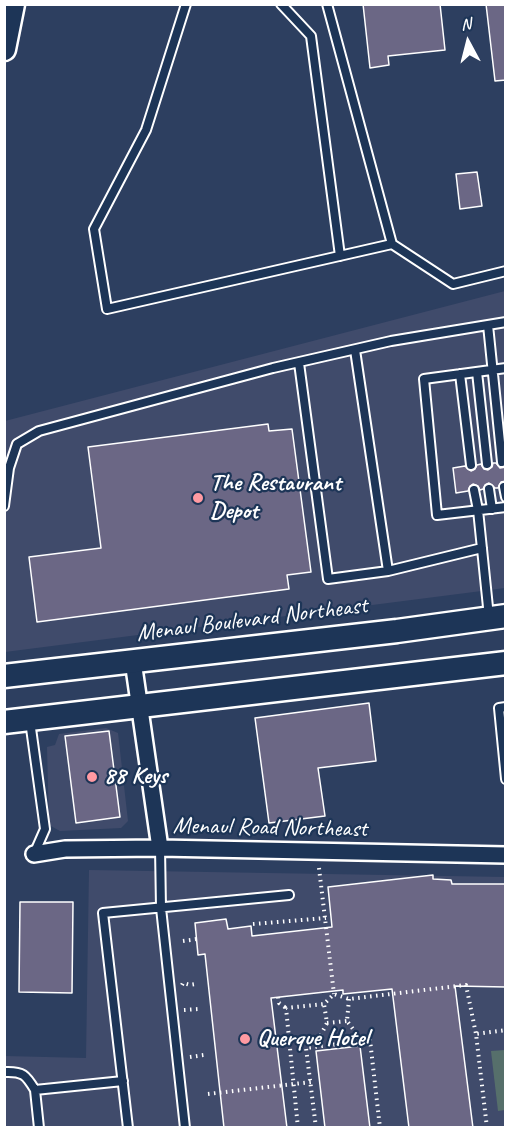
<!DOCTYPE html>
<style>
body{margin:0}
#map{position:relative;width:510px;height:1132px;overflow:hidden;background:#2d3f60;font-family:Caveat,sans-serif}
canvas{display:block}
.frame{position:absolute;inset:0;border:6px solid #fff;pointer-events:none}
.north{position:absolute;left:438px;top:12px;width:60px;height:60px;-webkit-text-stroke:4px #1d3557;paint-order:stroke;rotate:353deg;font-size:16px;font-weight:700;line-height:24px;text-align:center;color:#fff}
.north::after{content:'';display:block;margin:auto;width:21px;height:27px;background:#fff;clip-path:polygon(50% 0,100% 100%,50% 72%,0 100%)}
</style>
<div id="map">
<canvas width="510" height="1132"></canvas>
<div class="frame"></div>
<div class="north">N</div>
</div>
<script>
const g = document.querySelector('canvas').getContext('2d');
g.lineJoin = 'round';
function fillPath(path, color) { g.fillStyle = color; g.fill(path, 'evenodd'); }
function trace(path, color, width, dash) { g.strokeStyle = color; g.lineWidth = width; g.lineCap = dash ? 'butt' : 'round'; g.setLineDash(dash || []); g.stroke(path); }
function drawText(font, color, halo, rows, align = 'center') {
  g.font = font + ' Caveat,sans-serif'; g.lineWidth = 4.5; g.setLineDash([]); g.textBaseline = 'middle'; g.strokeStyle = halo; g.fillStyle = color; for (const [text, x, y, turn = 0] of rows) {
    g.save(); g.translate(x, y); g.rotate((+turn || 0) * Math.PI / 180); g.textAlign = isNaN(turn) ? turn : align; if (halo) g.strokeText(text, 0, 0); g.fillText(text, 0, 0); g.restore();
  }
}
fillPath(new Path2D(`
 M505,291V588L5,652V421Z
 M106,728L118,733L128,821L121,828L60,831L49,825L47,747L55,745L59,734Z
 M89,870L505,877V1127L5,1128V1056L86,1058Z`), '#404b6b');
fillPath(new Path2D(`
 M505,1050V1110L498,1111L491,1051Z`), '#566f6b');
const building = new Path2D(`
 M363,4H440L445,50L388,56L389,65L370,68Z
 M486,4H506V80L495,81Z
 M477,172L482,206L460,209L456,174Z
 M268,424L269,431L292,429L311,572L287,575L289,589L37,622L29,557L101,548L88,447Z
 M493,463H496L500,468L506,467V481L501,482L498,488H495L489,483L485,485L483,489L480,490L478,486L473,484L470,486L468,491L456,493L453,468L465,466L471,471L475,469L477,465L481,464L484,469L488,470L492,467Z
 M369,703L376,761L318,768L325,816L269,823L255,718Z
 M109,731L120,817L76,823L65,736Z
 M433,875V879L451,880L452,884H506V987L455,986L473,1128H409L392,989L343,994V990L271,998L287,1128H224L205,954L198,955L195,923L226,919L228,929L251,926L252,936L332,927L328,887Z
 M20,902H73L72,993L19,992Z
 M360,1046L370,1128H325L316,1051Z`);
fillPath(building, '#6b6785');
trace(building, '#fff', 1.5);
const lane = new Path2D(`
 M186,4L146,130L94,229L107,309L392,244L327,4
 M281,4L311,36L340,256
 M392,244L453,284L506,271
 M488,325L502,462
 M355,350L388,571
 M299,363L328,579L388,571L482,548
 M506,368L424,379L437,515L506,507
 M477,372L487,464
 M460,374L471,465
 M504,487L506,497
 M489,489L492,509
 M474,490L478,510L489,617
 M4,506L9,468L17,444L39,431L273,368L391,341L506,322
 M506,707L499,708L506,779
 M30,721L45,829L34,854
 M160,848L161,908L185,1128
 M4,1072C23,1071 26,1075 35,1090
 M39,1128L35,1090L123,1081
 M128,1128L103,913L289,895`);
const street = new Path2D(`
 M133,661L160,848
 M34,854L65,849L160,848L506,855`);
const secondary = new Path2D(`
 M4,49L13,4
 M4,676L397,631L506,616
 M4,722L506,663`);
trace(lane, '#fff', 12);
trace(street, '#fff', 20);
trace(secondary, '#fff', 27);
trace(new Path2D(`
 M319,868L334,994
 M253,924L326,918
 M183,941L197,939
 M182,985L183,983L190,985L196,984
 M278,997L279,1003L286,1008
 M349,999L347,1021L362,1041
 M184,1010L199,1009
 M327,1023L347,1021
 M315,1046L327,1023L324,1004
 M190,1057L204,1055
 M208,1094L311,1082
 M298,1128L286,1008L324,1004L334,994L349,999L466,985L476,1034
 M316,1128L306,1048L370,1040L380,1128
 M487,1128L476,1034L506,1030`), '#fff', 4, [1.5, 4.5]);
trace(lane, '#1d3557', 8);
trace(street, '#1d3557', 15);
trace(secondary, '#1d3557', 22);
for (const [x, y, r, color] of [
 [198,498,6,"#ff9aa2"],
 [92,777,6,"#ff9aa2"],
 [245,1039,6,"#ff9aa2"]
]) { const dot = new Path2D(); dot.arc(x, y, r, 0, 2 * Math.PI); g.fillStyle = color; g.fill(dot); trace(dot, '#1d3557', 2); }
drawText('bold 24px', '#fff', '#1d3557', [
 ["The Restaurant",210,484],
 ["Depot",210,512],
 ["88 Keys",104,777],
 ["Querque Hotel",257,1039]
], 'left');
drawText('24px', '#fff', '#1d3557', [
 ["Menaul Boulevard Northeast",252,620,-7],
 ["Menaul Road Northeast",270,828,1]
]);
</script>
